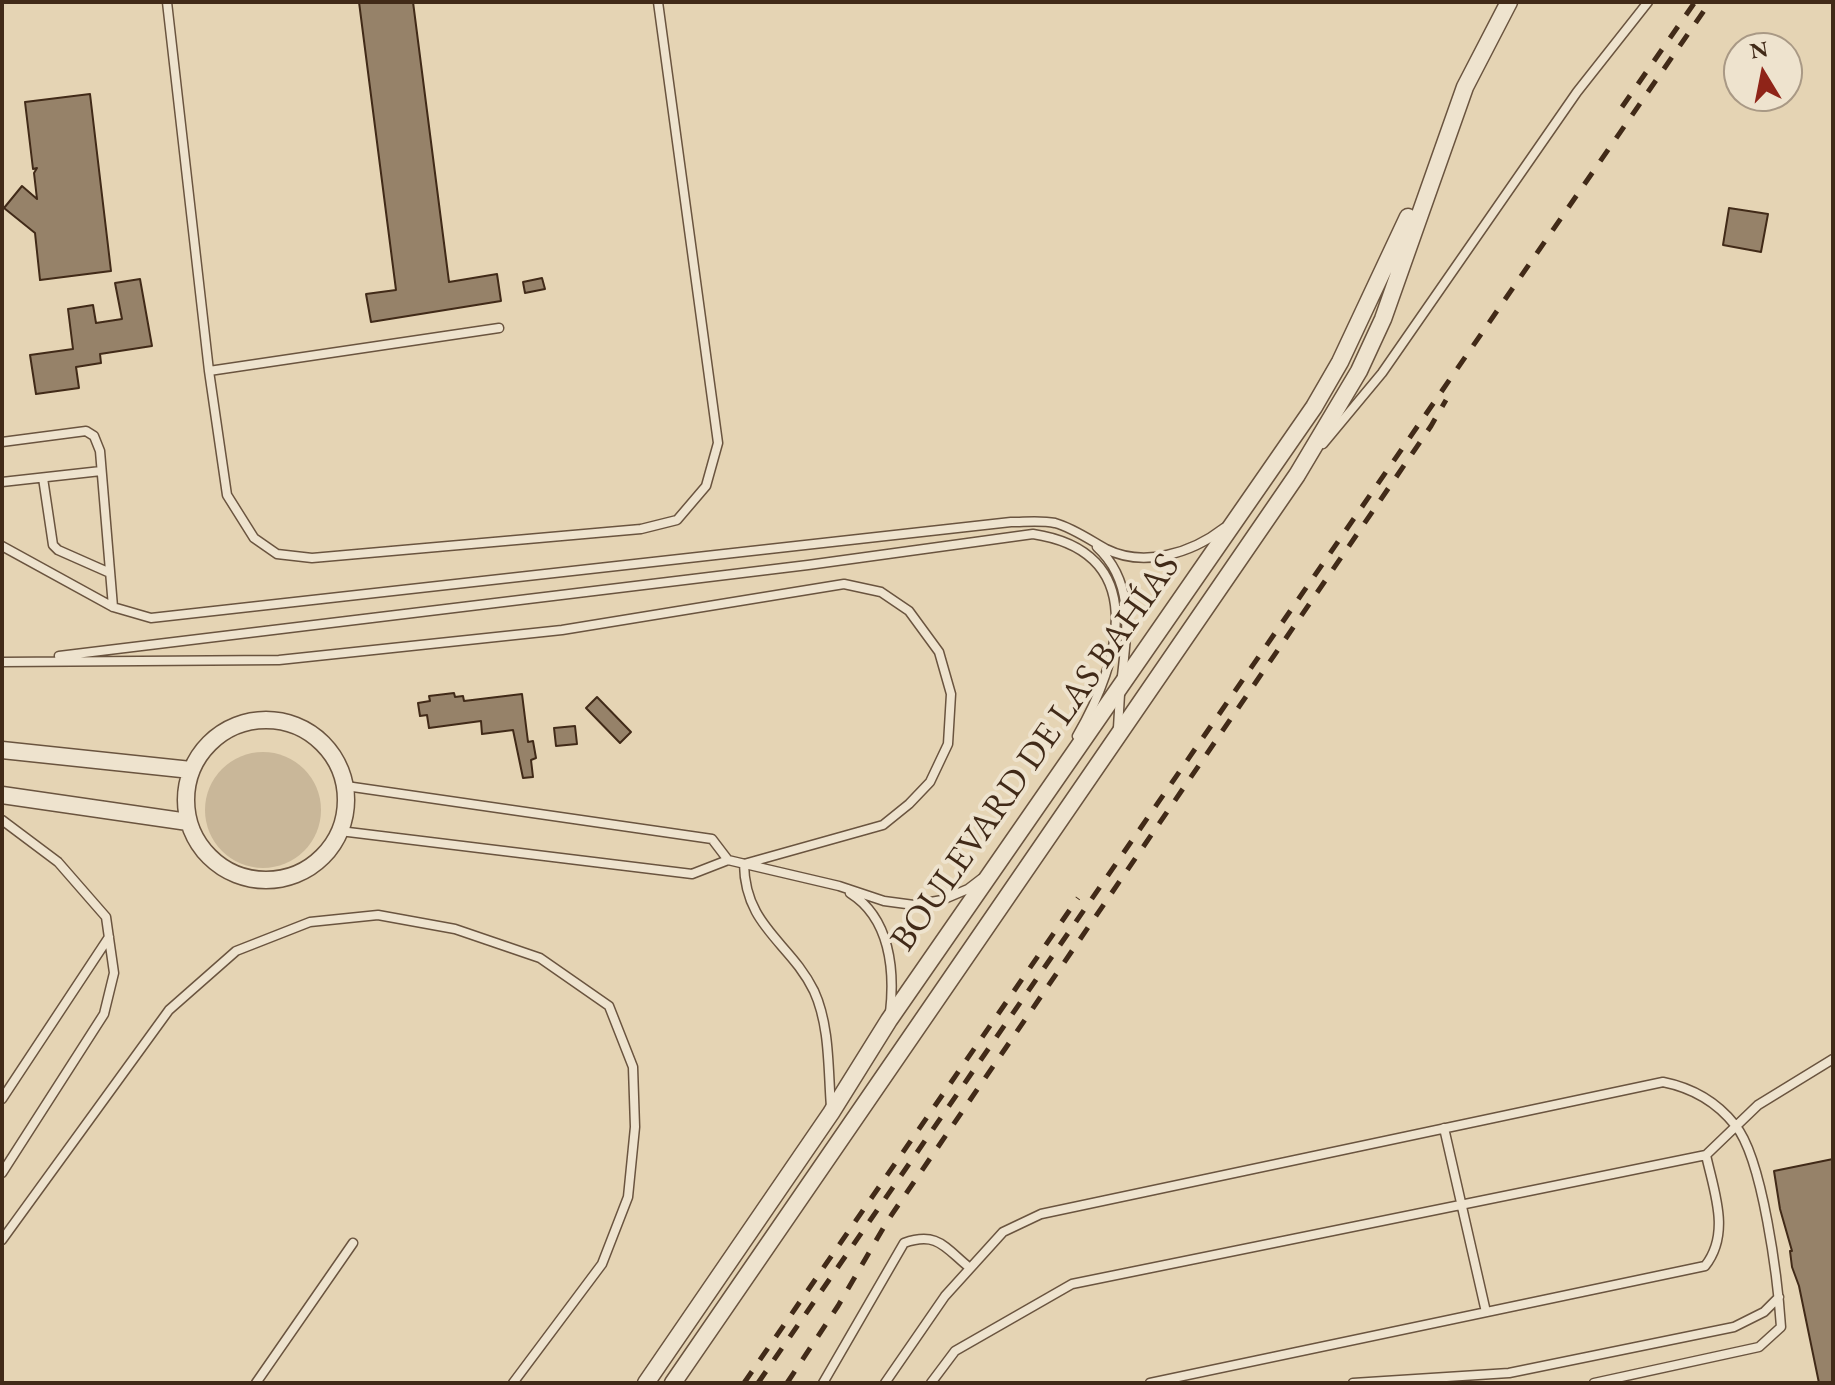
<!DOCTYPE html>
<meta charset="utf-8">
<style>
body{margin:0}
#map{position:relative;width:1835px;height:1385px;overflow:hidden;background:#e5d4b4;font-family:"EB Garamond",serif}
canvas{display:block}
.frame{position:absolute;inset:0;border:4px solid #412a18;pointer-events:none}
.north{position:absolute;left:1723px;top:32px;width:80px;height:80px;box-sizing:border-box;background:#eee3ce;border:2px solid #a99985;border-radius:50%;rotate:350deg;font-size:22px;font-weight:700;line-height:32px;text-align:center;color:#412a18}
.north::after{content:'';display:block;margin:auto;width:28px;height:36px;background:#8f2418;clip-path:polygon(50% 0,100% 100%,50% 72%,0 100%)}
</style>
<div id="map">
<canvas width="1835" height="1385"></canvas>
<div class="frame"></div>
<div class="north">N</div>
</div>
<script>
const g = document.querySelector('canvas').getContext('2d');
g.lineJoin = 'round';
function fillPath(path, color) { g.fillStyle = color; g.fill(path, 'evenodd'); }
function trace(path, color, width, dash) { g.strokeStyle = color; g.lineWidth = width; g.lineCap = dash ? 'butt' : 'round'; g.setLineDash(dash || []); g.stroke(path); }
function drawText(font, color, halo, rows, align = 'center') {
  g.font = font + ' "EB Garamond",serif'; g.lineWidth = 8; g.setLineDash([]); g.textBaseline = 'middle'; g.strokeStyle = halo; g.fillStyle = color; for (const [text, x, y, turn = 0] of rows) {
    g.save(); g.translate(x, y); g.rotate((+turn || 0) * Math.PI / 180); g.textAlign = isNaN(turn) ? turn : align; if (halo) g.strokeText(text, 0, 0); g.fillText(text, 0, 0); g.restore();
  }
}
fillPath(new Path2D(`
 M205 810a58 58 0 1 1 116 0a58 58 0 1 1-116 0Z`), '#c9b799');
const building = new Path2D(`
 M359,2H413L449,282L497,274L501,301L371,322L366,294L396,290Z
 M90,94L111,271L40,280L35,233L4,208L22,186L37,199L34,173L37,168L33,169L25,102Z
 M1729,208L1768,214L1761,252L1723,245Z
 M542,278L545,289L525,293L523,282Z
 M140,279L152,346L100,354L101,363L76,367L79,388L36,394L30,355L73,349L68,309L93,305L96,323L122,319L115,283Z
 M454,693L455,697L463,696L464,701L522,694L528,742L533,741L536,758L531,760L533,777L523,778L513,730L482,734L481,721L429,728L427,715L420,716L418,703L430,701L429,696Z
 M597,697L631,732L620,743L586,708Z
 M575,726L577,744L556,746L554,728Z
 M1833,1159V1383H1819L1799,1286L1792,1267L1790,1251H1792L1780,1209L1774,1171Z`);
fillPath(building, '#968269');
trace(building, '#412a18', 2);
const lane = new Path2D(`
 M167,2L209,371
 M499,328L209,371L227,495L254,538L277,554L312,558L641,529L677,520L706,486L718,443L658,2
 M2,442L86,431L94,436L100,451L113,607
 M1323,444L1382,373L1577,92L1648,2
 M43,478L53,545L58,550L110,573
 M2,482L101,471
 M2,546L113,607L151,618L1011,522C1025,522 1041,520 1055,523C1073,528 1090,540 1106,549C1144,568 1192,553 1224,528
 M1097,547C1135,582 1127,631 1122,676
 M59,656L808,565L1033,534C1151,552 1121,661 1077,736
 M2,662L279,660L562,630L844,584L881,592L909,611L939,652L951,694L948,744L930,782L909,804L883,825L744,864C745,927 790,942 814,991C830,1026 828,1069 831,1107
 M1118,728L1120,694
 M346,786L712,839L728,860
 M2,820L58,862L106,917L114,973L104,1014L2,1173
 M340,831L692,874L728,860L839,886L884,901L914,905L942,900L968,889L981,879
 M850,893C890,918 895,970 890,1013
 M2,1099L109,937
 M1444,1128L1486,1312
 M2,1240L169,1010L236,951L310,922L378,915L455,929L540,958L609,1006L633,1067L635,1127L628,1197L602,1264L513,1383
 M256,1383L353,1243
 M823,1383L904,1243C938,1231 945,1248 970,1268
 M885,1383L945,1296L1003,1232L1041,1214L1663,1082C1693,1088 1716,1101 1735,1125C1763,1158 1778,1282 1781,1327L1759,1347L1594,1383
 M931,1383L955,1351L1072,1284L1706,1155L1758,1105L1833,1059
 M1150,1383L1705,1266C1731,1233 1714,1192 1706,1155
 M1353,1383L1509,1373L1734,1327L1764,1312L1779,1297`);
const street = new Path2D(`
 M186 800a80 80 0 1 1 160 0a80 80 0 1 1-160 0Z
 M2,750L191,770
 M2,795L188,822
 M646,1383L831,1113L889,1020L1314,407L1340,362L1408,217
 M673,1383L1297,475L1359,371L1383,319L1465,87L1509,2`);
trace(lane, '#6a543f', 11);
trace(street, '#6a543f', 19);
trace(lane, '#eee3ce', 8);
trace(street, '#eee3ce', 16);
trace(new Path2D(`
 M1622,107L1695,2
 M744,1383L1078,898
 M758,1383L1710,2
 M787,1383L838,1306L888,1220L1431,426L1446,400`), '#412a18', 5, [14, 14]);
drawText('36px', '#412a18', '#eee3ce', [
 ["BOULEVARD DE LAS BAHÍAS",1036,753,-55]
]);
</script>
